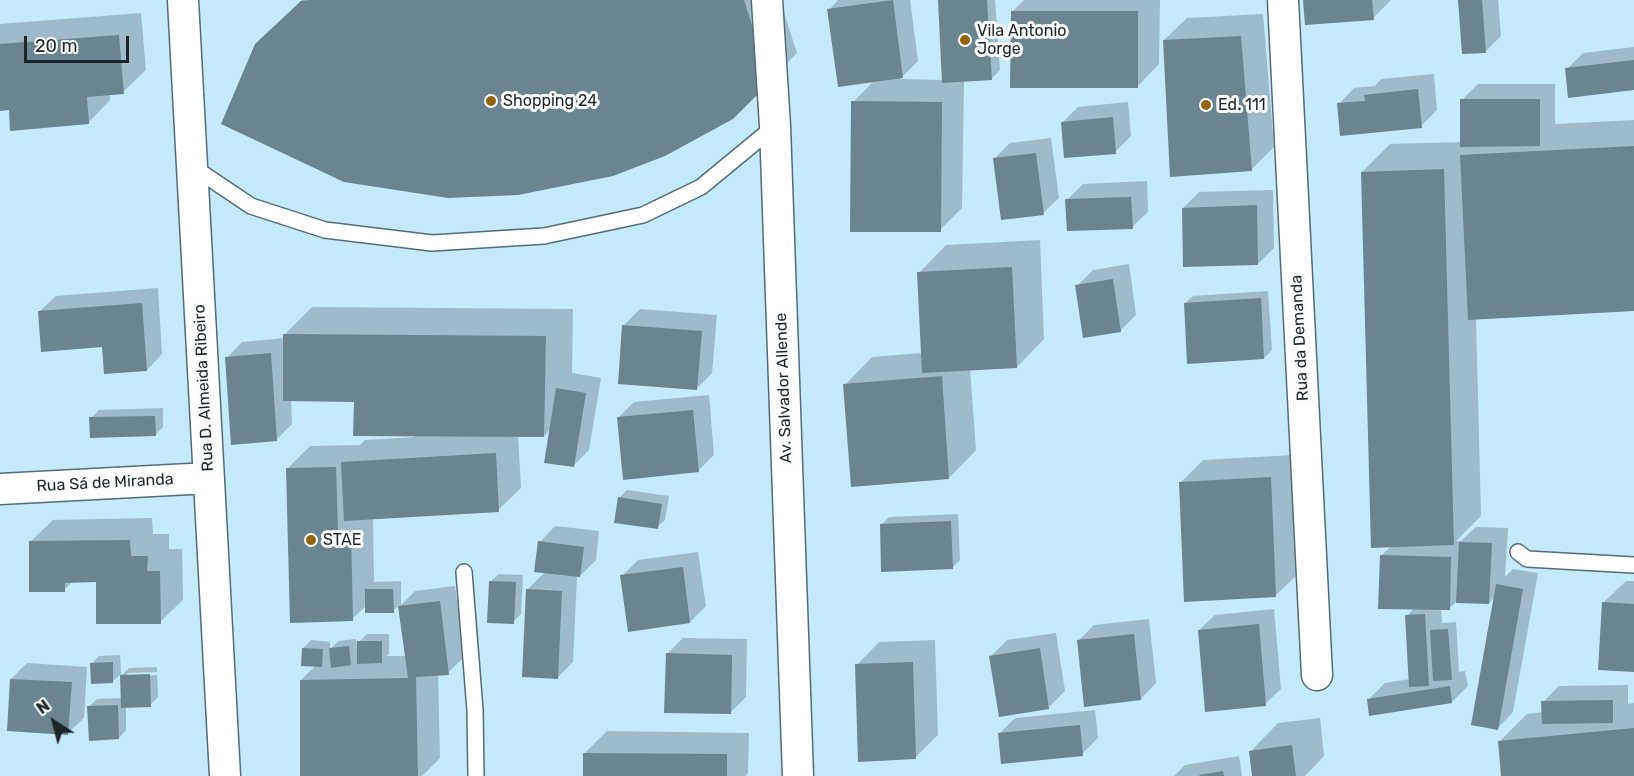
<!DOCTYPE html>
<meta charset="utf-8">
<style>
body{margin:0}
#map{position:relative;width:1634px;height:776px;overflow:hidden;background:#dcf3fd;font-family:Rubik,sans-serif}
canvas{display:block}
.north{position:absolute;left:24px;top:692px;width:60px;height:60px;-webkit-text-stroke:4px #fcfcfc;paint-order:stroke;rotate:324deg;font-size:16px;font-weight:700;line-height:24px;text-align:center;color:#1b262a}
.north::after{content:'';display:block;margin:auto;width:21px;height:27px;background:#1b262a;clip-path:polygon(50% 0,100% 100%,50% 72%,0 100%)}
.scale{position:absolute;left:24px;top:36px;width:105px;height:27px;box-sizing:border-box;border:3px solid #1b262a;border-top:0;padding-left:8px;font-size:18px;line-height:21px;white-space:nowrap;color:#1b262a;-webkit-text-stroke:4px #fcfcfc;paint-order:stroke}
</style>
<div id="map">
<canvas width="1634" height="776"></canvas>
<div class="north">N</div>
<div class="scale">20 m</div>
</div>
<script>
const g = document.querySelector('canvas').getContext('2d');
g.lineJoin = 'round';
function fillPath(path, color) { g.fillStyle = color; g.fill(path, 'evenodd'); }
function trace(path, color, width, dash) { g.strokeStyle = color; g.lineWidth = width; g.lineCap = dash ? 'butt' : 'round'; g.setLineDash(dash || []); g.stroke(path); }
function drawText(font, color, halo, rows, align = 'center') {
  g.font = font + ' Rubik,sans-serif'; g.lineWidth = 6; g.setLineDash([]); g.textBaseline = 'middle'; g.strokeStyle = halo; g.fillStyle = color; for (const [text, x, y, turn = 0] of rows) {
    g.save(); g.translate(x, y); g.rotate((+turn || 0) * Math.PI / 180); g.textAlign = isNaN(turn) ? turn : align; if (halo) g.strokeText(text, 0, 0); g.fillText(text, 0, 0); g.restore();
  }
}
fillPath(new Path2D(`
 M0,0H1634V776H0Z`), '#c5eafb');
fillPath(new Path2D(`
 M302,0H780L797,53L732,118L256,45Z
 M838,0H910L918,61L900,79L944,80L940,0H995L1000,70L992,78L964,80L962,208L940,230L853,102L874,81L829,10Z
 M1024,0H1160L1159,64L1137,87L1012,12Z
 M1304,0H1391L1373,18Z
 M1459,0H1498L1501,36L1486,51Z
 M141,13L146,70L123,92L110,93V100L88,123L10,108L0,109V24Z
 M1263,14L1274,147L1251,170L1164,40L1187,18Z
 M1634,47V89L1567,69L1583,53Z
 M1434,74L1437,110L1421,126L1339,104L1354,88L1375,86L1381,79Z
 M1478,84H1555V124L1634,120V309L1476,318L1481,516L1456,541H1461L1476,527L1508,528L1505,577L1513,569L1538,573L1513,712L1498,728L1495,596L1489,603L1457,601L1449,609H1441L1442,623L1456,622L1459,672L1465,671L1468,686L1452,702L1369,699L1385,683L1410,679L1407,616L1414,608L1381,556L1391,546L1362,172L1390,144L1462,142V100Z
 M1128,102L1131,136L1115,152L1062,123L1078,107Z
 M1051,138L1059,198L1043,213L995,158L1010,143Z
 M1147,181L1148,212L1132,227L1067,200L1083,184Z
 M1273,190L1274,248L1258,264L1183,208L1199,192Z
 M1040,240L1044,339L1017,367L970,369L976,450L949,478L845,385L872,357L922,353L919,273L946,245Z
 M1129,264L1136,315L1120,331L1077,286L1093,270Z
 M158,288L162,354L147,370L40,311L56,296Z
 M1268,291L1272,350L1264,358L1185,303L1193,296Z
 M312,307L573,309L572,373L601,378L589,450L573,466L551,428L544,436L518,435L521,488L498,510L373,518L374,582L401,581V605L415,591L455,586L464,657L448,673L438,674L440,758L422,776H302L301,680L316,665L303,648L311,640L330,642V650L338,641L356,639L357,644L367,634H389V654L386,656H406L399,605L393,611L367,605L352,619L287,469L310,446L360,445L365,440L414,437V435L356,400H291L292,424L276,440L227,358L242,342L285,338V334Z
 M640,309L717,315L712,373L697,388L624,325Z
 M709,395L714,455L698,471L618,418L634,402Z
 M163,408V427L155,435L91,418L99,410Z
 M1293,455L1298,574L1275,596L1181,482L1203,460Z
 M627,490L669,496L665,520L657,527L619,498Z
 M958,514L960,560L952,568L881,525L889,517Z
 M152,518L153,534H169V549H182L183,600L160,622L98,580L73,581L64,590L30,542L53,520Z
 M555,526L599,531L596,560L580,576H577L573,662L557,678L528,589L545,572L540,542Z
 M698,552L706,606L690,622L622,576L638,560Z
 M499,574L523,575L521,614L513,622L491,581Z
 M1626,581H1634V670L1603,603Z
 M1274,609L1281,689L1265,704L1199,630L1215,615Z
 M1149,619L1156,683L1141,699L1078,641L1094,625Z
 M1056,633L1065,691L1049,707L991,656L1007,640Z
 M683,638L747,639L746,697L730,713L667,654Z
 M935,640L938,735L915,758L857,665L879,642Z
 M120,655L121,674L113,681L91,664L99,656Z
 M27,663L87,667L84,718L68,733L11,679Z
 M157,667L158,697L150,705L126,707V730L119,738L89,707L97,699L122,698L121,676L129,668ZM157,672V675L127,676V673Z
 M1628,685V704L1634,703V776H1502L1499,742L1527,714L1543,712V702L1559,686Z
 M1095,710L1098,738L1082,754L999,734L1015,718Z
 M1320,718L1324,756L1305,776H1254L1251,751L1278,723Z
 M607,731L749,733L748,773L746,776H584V754Z
 M1239,756L1242,776H1174L1185,765Z`), '#0003');
fillPath(new Path2D(`
 M310,0H744L770,82L733,119L665,156L613,176L518,195L448,198L344,182L221,124L255,44L301,1Z
 M893,0L903,78L838,87L827,9Z
 M938,0H987L992,80L942,83Z
 M1303,0H1372L1374,20L1305,25Z
 M1458,0H1482L1486,53L1462,54Z
 M1011,11H1138V88H1010Z
 M119,35L124,94L87,97L89,124L10,131L9,110L0,111V44Z
 M1241,36L1252,171L1170,177L1163,40Z
 M1634,60V90L1568,98L1565,68Z
 M1418,89L1422,128L1340,136L1337,103L1365,101L1364,95Z
 M1460,99H1540V146L1460,147Z
 M851,101L942,102L941,232H850Z
 M1113,117L1116,154L1064,158L1061,122Z
 M1634,146V311L1468,320L1460,155Z
 M1036,153L1044,215L1001,220L993,158Z
 M1444,169L1454,545L1371,548L1361,172Z
 M1131,197L1133,229L1067,231L1065,199Z
 M1257,205L1258,265L1183,267L1182,208Z
 M1012,267L1017,368L922,373L917,272Z
 M1113,279L1121,332L1083,338L1075,285Z
 M1261,298L1264,359L1187,364L1184,303Z
 M142,303L147,371L104,374L102,347L41,352L38,311Z
 M622,325L702,331L697,390L618,384Z
 M283,334L546,336L544,437L353,436L354,402L283,401Z
 M271,353L277,441L231,445L225,357Z
 M942,376L949,479L851,487L843,384Z
 M556,388L586,393L574,467L544,463Z
 M693,410L699,472L623,480L617,417Z
 M155,416L156,436L90,438L89,417Z
 M496,453L499,512L344,521L341,462Z
 M336,467L338,531H351L353,621L290,623L286,468Z
 M1271,477L1276,597L1184,602L1179,482Z
 M618,497L662,504L658,529L614,523Z
 M951,521L953,569L881,572L880,524Z
 M130,540L131,556H148L147,571H160L161,624H96V582L65,583V592H29V541Z
 M538,541L584,547L580,577L534,572Z
 M1459,542L1492,543L1489,604L1456,603Z
 M1380,555L1451,557L1450,610L1378,609Z
 M683,567L690,623L628,632L620,575Z
 M489,581L516,582L514,624L487,623Z
 M1496,584L1523,589L1498,730L1471,725Z
 M365,589H393L394,613H365Z
 M526,589L562,591L558,679L522,677Z
 M440,601L449,675L416,677L418,776H300V680L408,678L398,606Z
 M1602,602L1634,604V672L1598,670Z
 M1425,614L1429,686L1409,687L1405,615Z
 M1259,624L1266,706L1205,712L1198,630Z
 M1448,629L1452,680L1433,681L1430,630Z
 M1134,634L1141,700L1084,707L1077,640Z
 M357,641H382V663L357,664Z
 M349,646L351,665L331,668L329,648Z
 M302,648L323,649L322,667L301,666Z
 M1040,648L1049,709L999,717L989,656Z
 M666,653L732,655L731,714L664,713Z
 M113,662V683L91,684L90,663Z
 M913,662L916,759L858,762L855,664Z
 M150,674L151,707L121,708L120,675Z
 M10,679L72,682L68,735L7,731Z
 M1450,686L1452,703L1369,716L1367,699Z
 M1613,700V723L1542,724L1541,701Z
 M118,705L119,739L89,741L87,706Z
 M1080,725L1083,756L1001,764L998,733Z
 M1634,728V776H1501L1498,741Z
 M1292,745L1296,776H1252L1249,751Z
 M583,753L727,754V776H583Z
 M1223,771L1224,776H1200L1199,775Z`), '#6a8490');
const lane = new Path2D(`
 M193,167L251,206L325,230L432,243L544,236L643,215L701,187L775,126
 M1518,552L1527,559L1634,565
 M464,572L475,710L476,776`);
const street = new Path2D(`
 M183,0L225,776
 M767,0L775,126L798,776
 M1283,0L1317,675
 M0,489L209,478`);
trace(lane, '#536c78', 18);
trace(street, '#536c78', 33);
trace(lane, '#fff', 15);
trace(street, '#fff', 30);
for (const [x, y, r, color] of [
 [965,40,6,"#91650e"],
 [491,101,6,"#91650e"],
 [1206,105,6,"#91650e"],
 [311,540,6,"#91650e"]
]) { const dot = new Path2D(); dot.arc(x, y, r, 0, 2 * Math.PI); g.fillStyle = color; g.fill(dot); trace(dot, '#fcfcfc', 2); }
drawText('16px', '#1b262a', '#fcfcfc', [
 ["Vila Antonio",977,31],
 ["Jorge",977,49],
 ["Shopping 24",503,101],
 ["Ed. 111",1218,105],
 ["STAE",323,540]
], 'left');
drawText('16px', '#1b262a', '#fcfcfc', [
 ["Rua da Demanda",1300,338,-93],
 ["Rua D. Almeida Ribeiro",204,388,-93],
 ["Av. Salvador Allende",784,388,-92],
 ["Rua Sá de Miranda",105,483,-3]
]);
</script>
